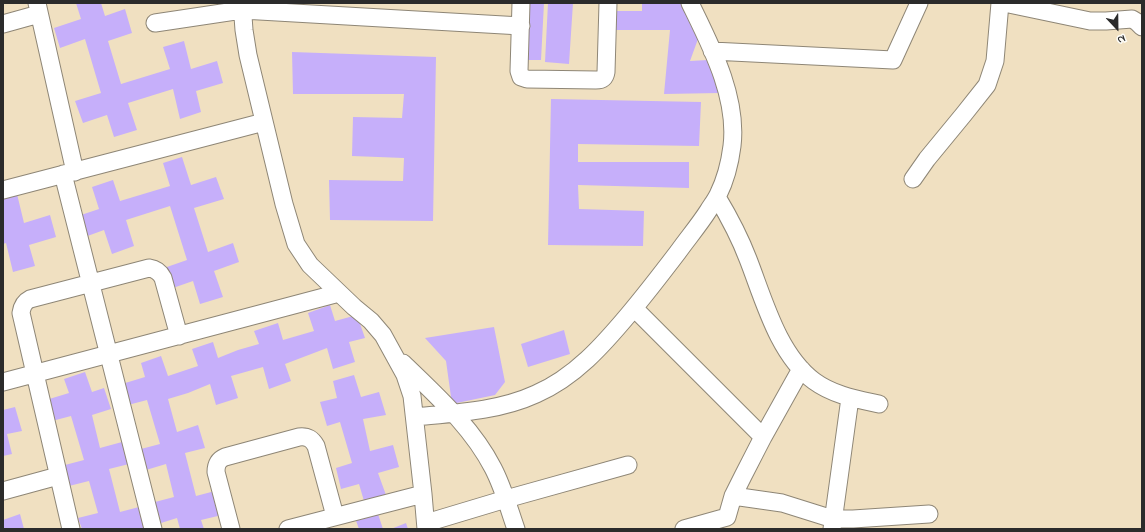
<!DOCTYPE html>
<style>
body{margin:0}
#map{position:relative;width:1145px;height:532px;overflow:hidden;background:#f0e0c1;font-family:"Indie Flower",sans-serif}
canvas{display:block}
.frame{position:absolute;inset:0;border:4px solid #2b2b2b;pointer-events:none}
.north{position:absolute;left:1097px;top:8px;width:40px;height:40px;-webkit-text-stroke:3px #fdfcf7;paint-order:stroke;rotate:158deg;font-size:11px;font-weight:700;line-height:16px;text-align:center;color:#2b2b2b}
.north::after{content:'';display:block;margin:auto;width:14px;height:18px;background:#2b2b2b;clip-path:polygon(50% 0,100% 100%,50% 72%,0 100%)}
</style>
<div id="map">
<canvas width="1145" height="532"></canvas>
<div class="frame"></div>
<div class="north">N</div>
</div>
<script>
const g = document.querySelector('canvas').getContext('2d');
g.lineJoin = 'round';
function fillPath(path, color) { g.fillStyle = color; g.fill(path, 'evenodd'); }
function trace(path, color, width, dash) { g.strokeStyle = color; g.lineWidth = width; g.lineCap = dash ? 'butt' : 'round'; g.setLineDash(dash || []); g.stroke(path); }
fillPath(new Path2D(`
 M76,3H101L105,16L125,9L132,33L108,41L121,84L170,69L163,47L184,41L191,69L217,61L223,83L196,91L201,112L180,119L173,89L128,103L137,130L114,137L107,115L83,123L75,101L101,93L85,39L60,48L54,28L81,19Z
 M527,3H544L541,60H524Z
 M548,3H573L569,64L545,62Z
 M642,3H685L698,39L690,61L708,60L719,93L664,94L670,30H614L615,11H642Z
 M292,52L436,57L433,221L330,220L329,180L403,181L404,158L352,156L353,117L402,118L404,94H293Z
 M551,99L701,102L699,146L578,144V162H689V188L578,185L579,209L644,211L643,246L548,245Z
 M182,157L191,185L216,177L224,199L194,208L208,252L233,243L239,262L214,271L223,297L200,304L193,281L170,289L164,268L187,260L170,206L126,220L134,246L112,254L104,230L82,238L75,217L99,209L92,187L113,180L120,201L170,186L163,163Z
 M17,194L24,223L50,215L56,237L29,245L35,266L13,272L6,243L3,244V198Z
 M330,305L335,321L357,315L365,338L349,342L355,362L333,369L327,348L285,364L291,381L269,389L263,367L231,376L238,398L216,405L210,384L188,393L168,399L177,432L198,425L205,448L185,453L196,496L215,491L222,515L201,520L204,529H180L177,518L161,523L155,502L174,497L166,464L146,470L141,449L160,444L147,400L128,405L122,384L145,377L141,363L161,356L168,376L198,366L192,349L213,342L218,358L238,350L259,344L254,331L278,323L283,340L314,331L308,313Z
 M494,327L505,382L495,395L452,404L446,361L425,338Z
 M564,330L570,354L528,367L521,344Z
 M85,372L92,392L104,388L111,409L92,415L100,448L122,442L129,464L109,469L120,512L139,507L145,529H82L78,518L98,513L89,481L69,486L65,465L84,460L71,416L52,421L46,400L69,393L64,379Z
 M354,375L361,397L379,392L386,415L363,419L370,451L393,445L399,467L378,473L386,495L364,501L359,484L341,489L336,468L352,463L340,422L327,426L320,402L337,398L333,381Z
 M15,407L22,431L7,434L12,454L3,456V410Z
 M377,511L383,529H359L355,518Z
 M20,514L24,529H3V520Z
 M406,523L408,529H391Z`), '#c6affa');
const minor = new Path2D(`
 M37,3L75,172
 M242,3L244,30L248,55L284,204L296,244L310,265L354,307L371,321L383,335L405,375L412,396L423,494L426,529
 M521,3L519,71L521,77L527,79L596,80C602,80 605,78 606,72L608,3
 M1004,3L1090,21H1106L1132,19L1137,22L1142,27
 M155,23L242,10L521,26
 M3,24L39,14
 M712,51L893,60L919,3
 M63,174L153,529
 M913,179L927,159L964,114L987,85L995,61L1000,3
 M3,190L264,122
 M717,197C729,217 740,238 748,259C764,300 778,354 814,381C833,395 856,399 879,404
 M634,308L763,437
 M403,363C436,395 472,427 493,468C503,487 509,509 516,529
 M3,382L339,293
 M415,417C456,413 499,411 536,394C575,377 603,345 629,314C646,294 662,273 678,252C688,238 699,225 708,211C711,206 715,201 718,195C725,181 730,162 732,146C738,97 711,46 690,3
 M3,491L58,476
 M733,496L782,503L833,519H853L929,514
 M426,523L506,499L628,465
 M71,529L21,313C22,306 24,302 30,299L149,268C156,269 160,272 163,278L179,336
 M231,529L216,472C216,464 218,460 225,457L299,437C308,436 312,439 316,446L335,516
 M288,529L423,494
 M684,529L727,517L733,496L743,476L763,437L801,369
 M832,529L850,398`);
trace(minor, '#8e8676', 19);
trace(minor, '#fff', 17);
</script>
